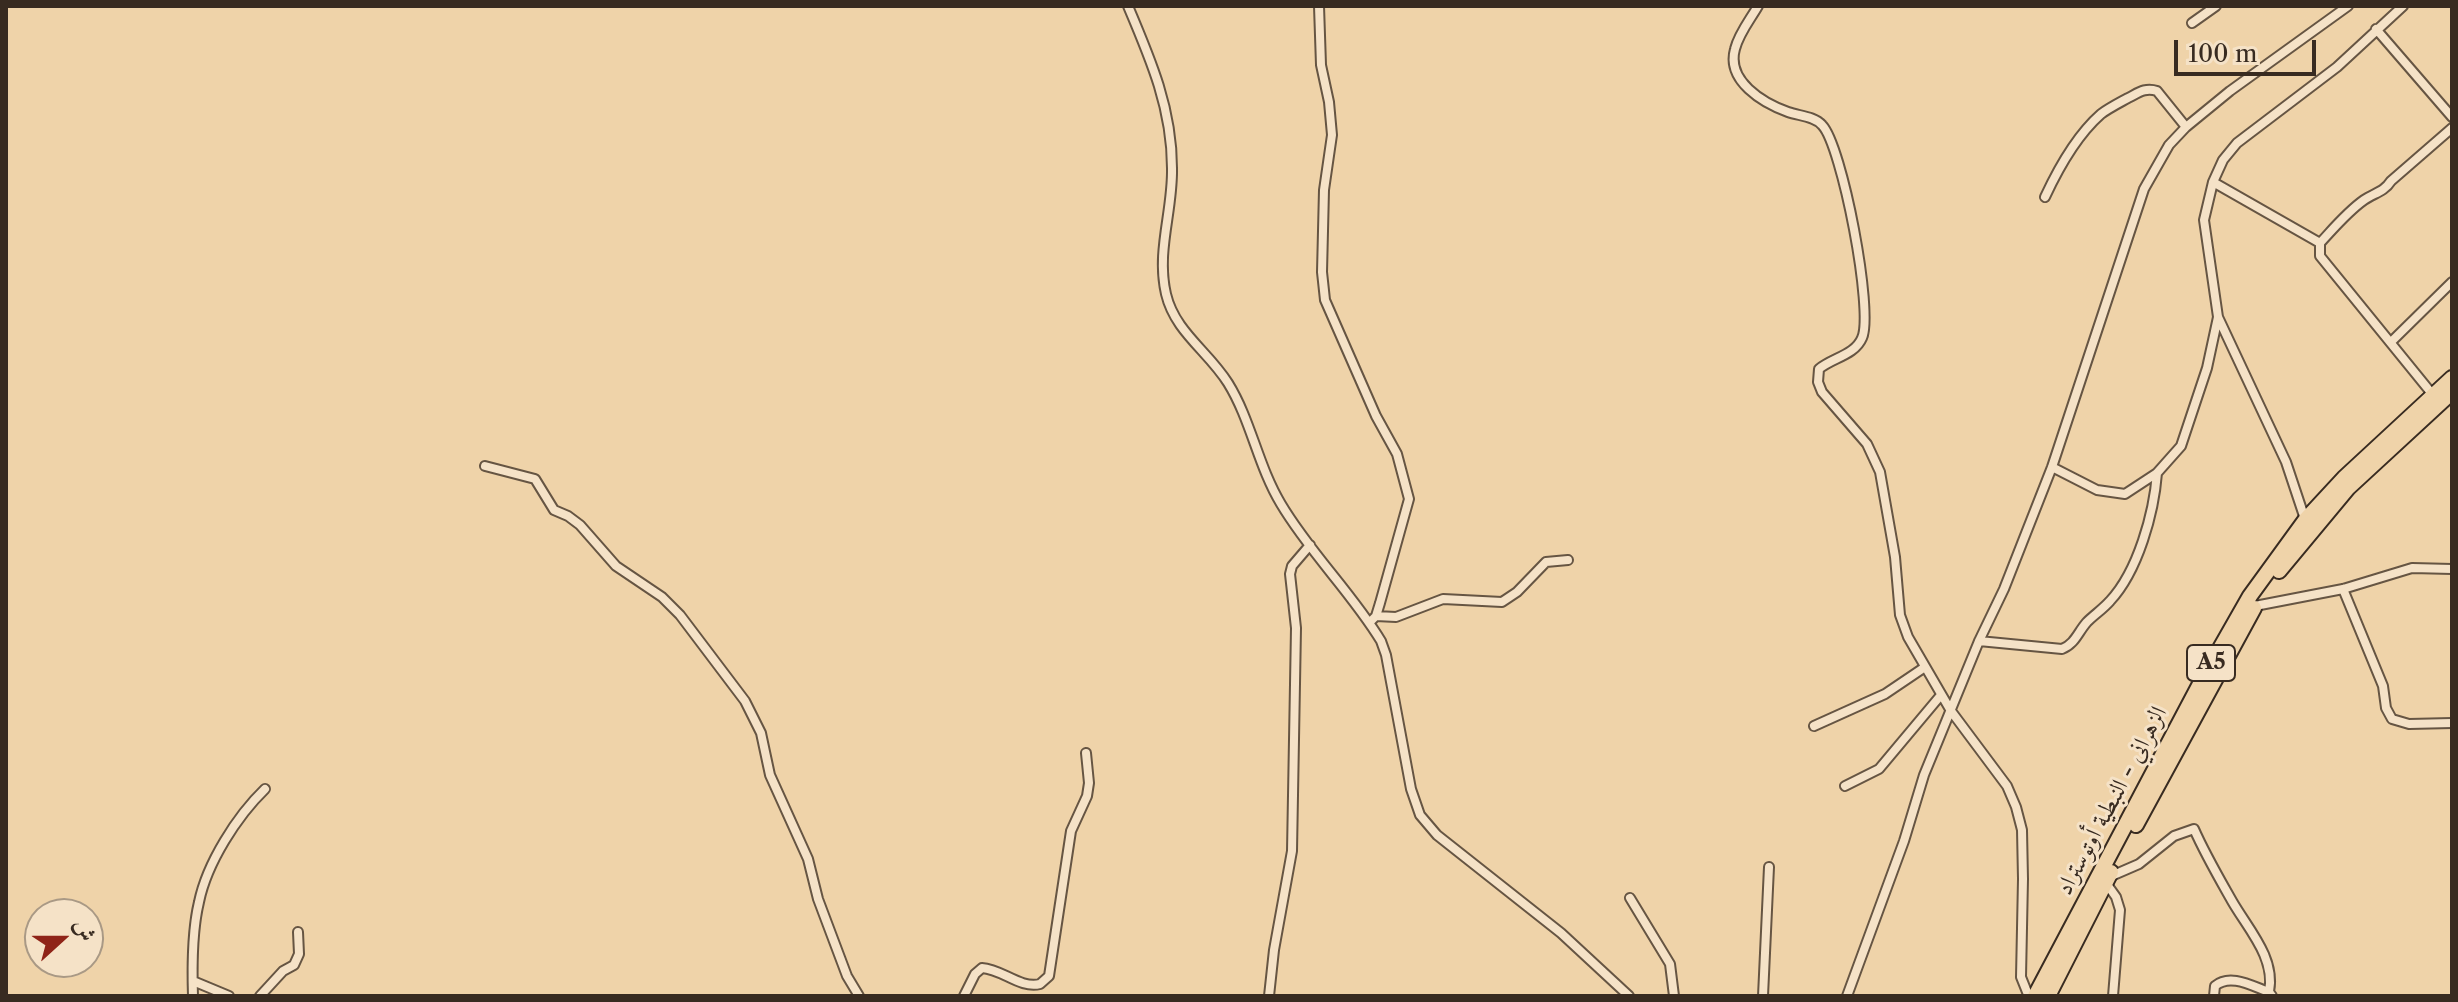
<!DOCTYPE html>
<meta charset="utf-8">
<style>
body{margin:0}
#map{position:relative;width:2458px;height:1002px;overflow:hidden;background:#efd3a9;font-family:"Libre Caslon Text",Amiri,serif}
canvas{display:block}
.frame{position:absolute;inset:0;border:8px solid #382b21;pointer-events:none}
.north{position:absolute;left:24px;top:898px;width:80px;height:80px;box-sizing:border-box;background:#f5e2c7;border:2px solid #a99985;border-radius:50%;rotate:69deg;font-size:22px;font-weight:700;line-height:32px;text-align:center;color:#382b21}
.north::after{content:'';display:block;margin:auto;width:28px;height:36px;background:#8f2418;clip-path:polygon(50% 0,100% 100%,50% 72%,0 100%)}
.scale{position:absolute;left:2174px;top:40px;width:142px;height:36px;box-sizing:border-box;border:4px solid #382b21;border-top:0;padding-left:10px;font-size:24px;line-height:28px;white-space:nowrap;color:#382b21;-webkit-text-stroke:6px #f5e2c7;paint-order:stroke}
</style>
<div id="map">
<canvas width="2458" height="1002"></canvas>
<div class="frame"></div>
<div class="north">ش</div>
<div class="scale">100 m</div>
</div>
<script>
const g = document.querySelector('canvas').getContext('2d');
g.lineJoin = 'round';
function trace(path, color, width, dash) { g.strokeStyle = color; g.lineWidth = width; g.lineCap = dash ? 'butt' : 'round'; g.setLineDash(dash || []); g.stroke(path); }
function drawText(font, color, halo, rows, align = 'center') {
  g.font = font + ' "Libre Caslon Text",Amiri,serif'; g.lineWidth = 6; g.setLineDash([]); g.textBaseline = 'middle'; g.strokeStyle = halo; g.fillStyle = color; for (const [text, x, y, turn = 0] of rows) {
    g.save(); g.translate(x, y); g.rotate((+turn || 0) * Math.PI / 180); g.textAlign = isNaN(turn) ? turn : align; if (halo) g.strokeText(text, 0, 0); g.fillText(text, 0, 0); g.restore();
  }
}
const street = new Path2D(`
 M1128,6C1151,60 1172,109 1172,168C1173,211 1156,251 1166,294C1175,332 1208,351 1228,383C1251,420 1258,466 1281,504C1310,553 1352,593 1381,641L1386,655L1411,789L1420,815L1437,835L1561,933L1629,996
 M1319,6L1321,65L1329,102L1332,135L1324,190L1322,272L1325,300L1376,416L1397,454L1409,499L1380,603L1376,616L1370,622
 M1758,6C1750,20 1739,33 1735,49C1726,81 1763,103 1788,112C1799,116 1814,116 1822,125C1842,145 1874,312 1862,338C1855,355 1832,358 1819,369L1818,382L1822,392L1867,444L1880,472L1895,557L1900,615L1908,637L1951,711L2007,786L2016,807L2022,830L2023,879L2021,977L2027,992L2032,996
 M2192,23L2216,6
 M2376,29L2452,117
 M2213,182L2320,243V256L2433,395
 M2045,197C2058,169 2077,135 2101,114C2109,108 2119,103 2128,98C2138,93 2145,87 2157,91L2186,127
 M2320,243C2334,228 2347,212 2364,200C2374,193 2384,192 2391,181L2452,128
 M2391,342L2452,282
 M485,466L535,479L554,510L568,516L580,525L616,566L662,597L680,615L745,701L761,733L770,775L808,859L818,899L847,976L859,996
 M2052,467L2097,490L2125,494L2157,473L2181,446L2207,368L2218,317
 M2305,519L2286,462L2218,317L2204,220L2213,182L2223,160L2237,143L2337,67L2403,6
 M2343,589L2383,686L2386,708L2392,719L2409,724L2452,723
 M2255,606L2343,589L2412,568L2452,569
 M1376,616L1396,617L1443,599L1502,602L1517,592L1546,562L1568,560
 M1979,641L2062,649C2075,644 2078,632 2087,622C2094,615 2103,609 2110,601C2138,571 2154,513 2157,473
 M1814,726L1885,694L1925,667
 M1845,786L1879,769L1941,695
 M2109,877L2139,864L2174,836L2194,829C2205,854 2219,878 2232,901C2248,929 2276,958 2269,992L2272,996
 M2106,883L2116,897L2120,910L2113,996
 M1630,898L1670,964L1674,996
 M193,981L229,996
 M193,996C192,966 192,931 199,902C207,863 237,816 265,789
 M260,996L283,971L294,965L299,954L298,932
 M964,996L975,974L982,968C1002,969 1020,989 1040,984L1049,976L1071,831L1087,796L1089,783L1086,753
 M1269,996L1274,950L1292,851L1296,628L1290,574L1292,566L1310,545
 M1763,996L1769,867
 M1847,996L1904,841L1924,775L1979,641L2004,589L2052,467L2144,189L2169,145L2186,127L2230,91L2348,6
 M2214,996L2215,986C2230,973 2252,986 2269,992`);
const highway = new Path2D(`
 M2279,571L2348,488L2452,392
 M2136,825L2254,608
 M2035,996L2201,682L2250,596L2306,519L2344,478L2452,378
 M2048,996L2111,872`);
trace(street, '#665543', 12);
trace(highway, '#382b21', 18);
trace(street, '#f5e2c7', 8);
trace(highway, '#efd3a9', 14);
for (const [x, y, w] of [
 [2211,663,48]
]) { const box = new Path2D(); box.roundRect(x - w / 2, y - 18, w, 36, 6); g.fillStyle = '#f5e2c7'; g.fill(box); trace(box, '#382b21', 2); }
drawText('bold 22px', '#382b21', null, [
 ["A5",2211,663]
]);
drawText('24px', '#382b21', '#f5e2c7', [
 ["الزهراني - النبطية أوتوستراد",2112,801,-62]
]);
</script>
